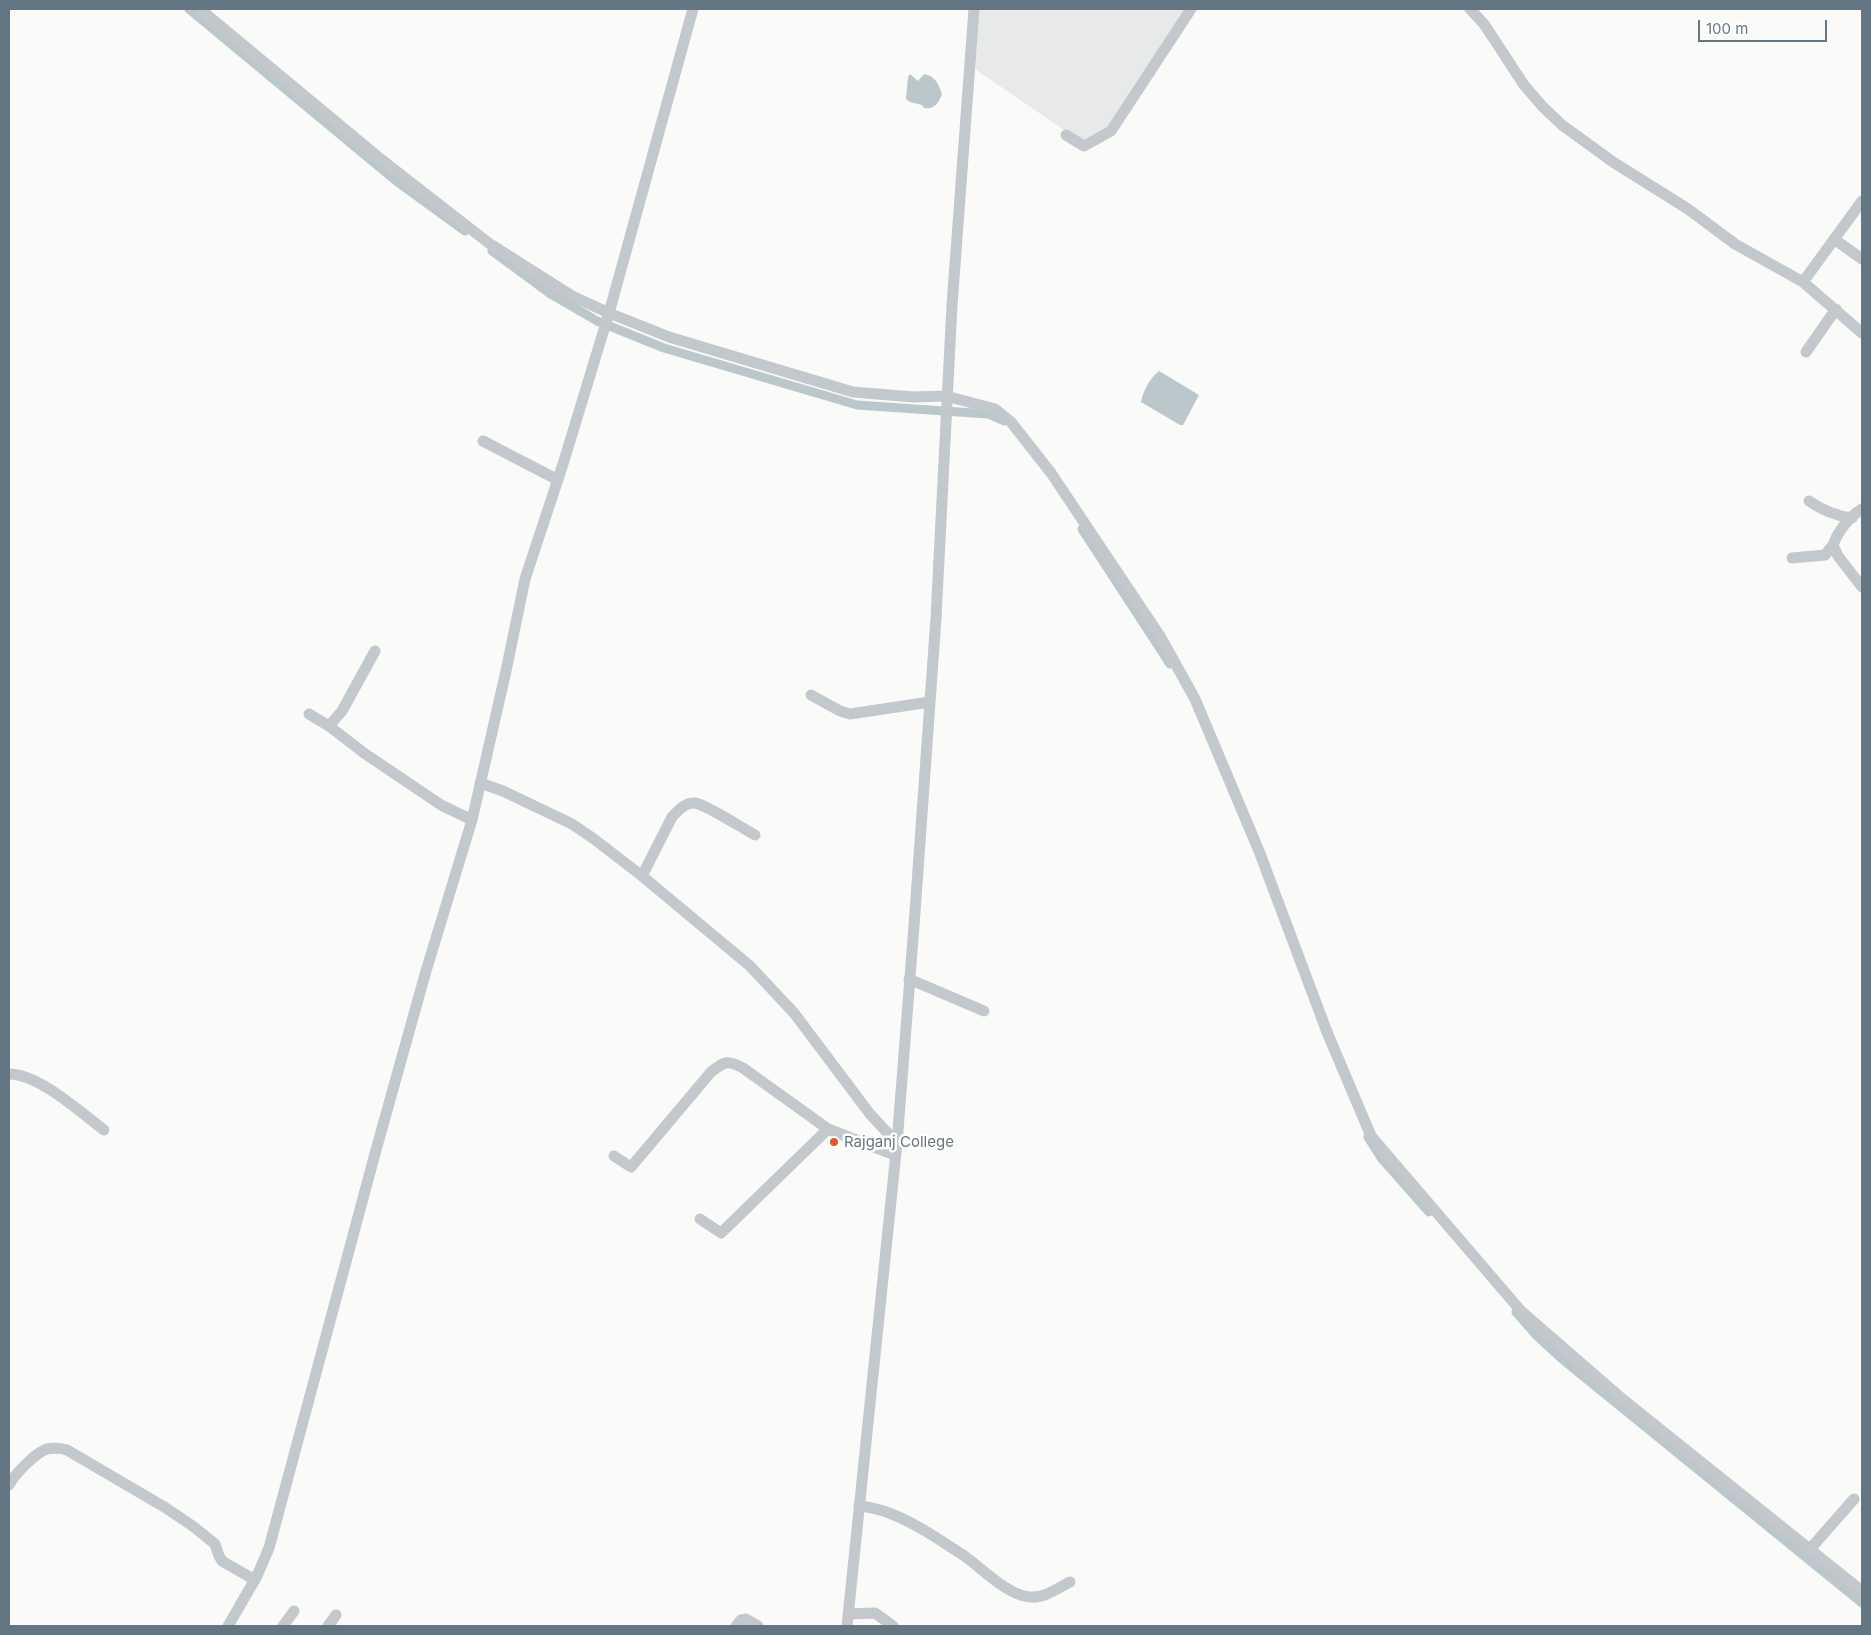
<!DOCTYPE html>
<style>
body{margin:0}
#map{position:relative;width:1871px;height:1635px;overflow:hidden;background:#fafaf8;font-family:Inter,sans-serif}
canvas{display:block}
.frame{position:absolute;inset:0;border:10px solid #657683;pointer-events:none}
.scale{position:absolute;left:1698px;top:20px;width:129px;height:22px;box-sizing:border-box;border:2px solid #657683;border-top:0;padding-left:6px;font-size:15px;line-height:18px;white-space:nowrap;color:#657683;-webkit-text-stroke:4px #fff;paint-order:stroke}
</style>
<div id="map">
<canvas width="1871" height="1635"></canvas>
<div class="frame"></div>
<div class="scale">100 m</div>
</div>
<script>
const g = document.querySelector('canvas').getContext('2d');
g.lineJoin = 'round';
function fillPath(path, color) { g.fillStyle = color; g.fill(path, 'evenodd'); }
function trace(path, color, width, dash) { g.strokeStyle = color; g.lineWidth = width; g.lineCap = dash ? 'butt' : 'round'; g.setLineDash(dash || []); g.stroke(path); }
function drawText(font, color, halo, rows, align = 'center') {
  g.font = font + ' Inter,sans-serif'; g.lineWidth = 5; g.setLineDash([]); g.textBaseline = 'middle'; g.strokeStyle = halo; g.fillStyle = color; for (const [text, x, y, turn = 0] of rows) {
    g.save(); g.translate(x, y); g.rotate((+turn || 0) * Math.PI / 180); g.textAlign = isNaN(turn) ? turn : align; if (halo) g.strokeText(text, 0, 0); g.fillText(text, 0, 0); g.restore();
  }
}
fillPath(new Path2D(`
 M979,9H1186L1108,129L1083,143L975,69Z`), '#e8e9e9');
fillPath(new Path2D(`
 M910,74L918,81L924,74C936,77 938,83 942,94C938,104 935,109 924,108L922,105L910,102L906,99L908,77Z
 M1159,371L1199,395L1183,425H1180L1141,402C1143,391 1150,378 1159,371Z`), '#bbc7cb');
trace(new Path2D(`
 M189,9L395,180L465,231
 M492,251L549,293L575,308L597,321L664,348L857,405L988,414L1004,421
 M1082,529L1170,664
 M1368,1137L1382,1159L1429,1212
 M1516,1312L1537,1336L1562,1359L1862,1603`), '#bbc7cb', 9);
trace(new Path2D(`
 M200,9L377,156L490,244L572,296L609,313L669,337L853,392L914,397L946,396L995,409L1011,422L1051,473L1160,636L1195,699L1259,851L1327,1032L1371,1136L1521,1311L1620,1397L1862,1591
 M1470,9L1484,24L1524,85L1543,107L1562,125L1613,162L1688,209L1735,244L1803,282L1862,333
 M1066,135L1084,146L1111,131L1191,9
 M1834,239L1862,259
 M1803,282L1862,201
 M1806,352L1836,309
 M483,441L558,480
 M1809,501C1822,510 1836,516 1852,518
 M1862,509C1849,517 1838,531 1833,545L1838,556L1862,587
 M1792,558L1825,555L1833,545
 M811,695L840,711L850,714L930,702
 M309,714L329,726L364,753L441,805L472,820
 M329,726L342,711L375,651
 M480,783L503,791L572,824L594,839L642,876L750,966L794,1013L870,1114L897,1143
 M642,876L672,817C678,811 685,802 695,803C707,805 742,828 755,835
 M909,979L984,1011
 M9,1074C39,1074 80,1112 104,1130
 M614,1156L631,1167L711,1072C724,1062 727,1059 743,1068L828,1129
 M700,1219L721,1233L828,1129L895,1155
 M9,1485C15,1474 35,1453 47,1449C53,1448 60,1448 67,1450L166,1508L194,1527L215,1544L219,1556L222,1561L255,1580
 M859,1505C869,1508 880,1509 889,1513C914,1522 941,1541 963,1555C982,1568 1009,1597 1031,1597C1045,1598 1058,1588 1070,1582
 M1811,1548L1854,1499
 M848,1614L875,1613L893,1626
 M228,1626L257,1576L269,1548L376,1150L426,971L472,820L506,671L525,579L563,464L609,313L693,9
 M283,1626L294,1611
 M328,1626L336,1615
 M736,1626L741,1620L746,1619L758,1626
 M847,1626L897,1143L914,926L936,618L952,305L974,9`), '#c3c8cc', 11);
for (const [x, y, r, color] of [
 [834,1142,5,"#e4572e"]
]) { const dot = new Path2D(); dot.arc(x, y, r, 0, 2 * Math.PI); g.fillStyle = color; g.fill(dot); trace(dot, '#fff', 2); }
drawText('15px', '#657683', '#fff', [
 ["Rajganj College",844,1142]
], 'left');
</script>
